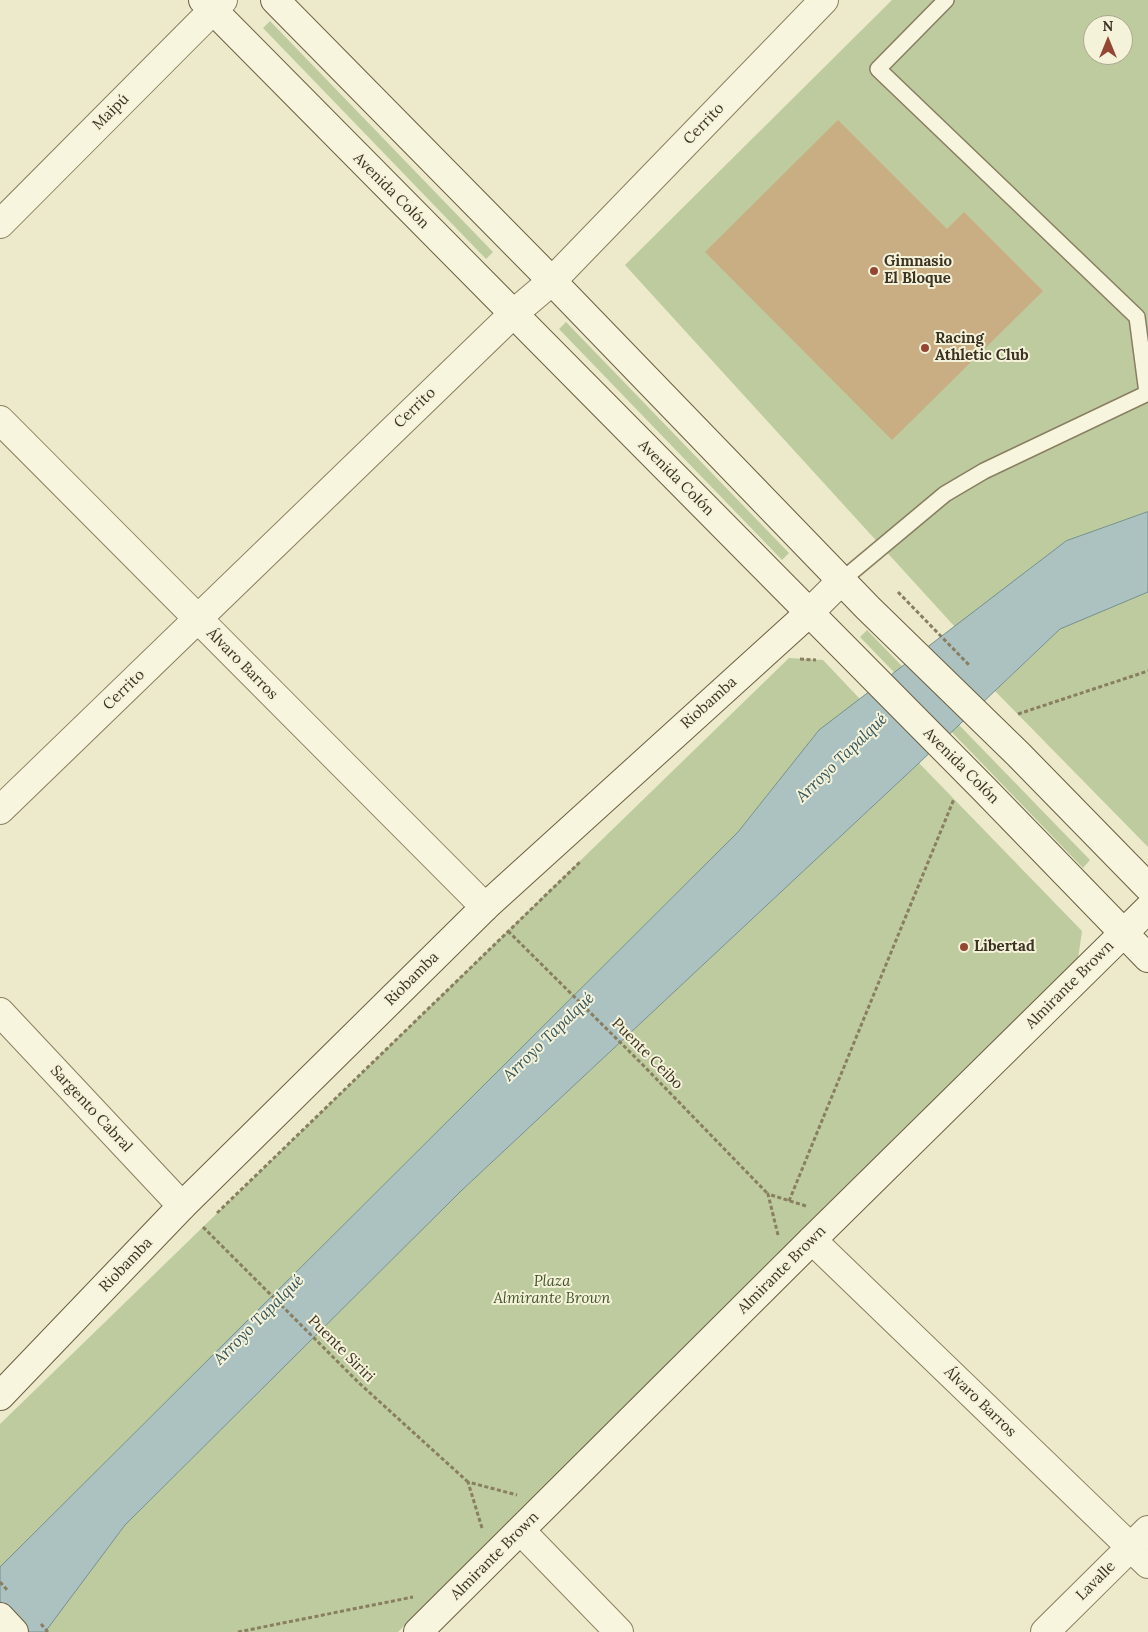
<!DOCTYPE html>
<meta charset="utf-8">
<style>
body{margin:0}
#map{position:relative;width:1148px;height:1632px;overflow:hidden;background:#edeacb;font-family:Lora,serif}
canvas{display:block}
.north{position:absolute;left:1083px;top:15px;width:50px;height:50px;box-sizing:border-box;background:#f5f2da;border:1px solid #aba690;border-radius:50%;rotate:0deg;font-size:14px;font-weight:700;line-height:20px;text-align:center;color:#3b3322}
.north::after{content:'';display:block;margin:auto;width:18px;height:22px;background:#954633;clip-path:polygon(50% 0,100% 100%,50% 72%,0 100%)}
</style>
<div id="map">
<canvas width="1148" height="1632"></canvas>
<div class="north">N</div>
</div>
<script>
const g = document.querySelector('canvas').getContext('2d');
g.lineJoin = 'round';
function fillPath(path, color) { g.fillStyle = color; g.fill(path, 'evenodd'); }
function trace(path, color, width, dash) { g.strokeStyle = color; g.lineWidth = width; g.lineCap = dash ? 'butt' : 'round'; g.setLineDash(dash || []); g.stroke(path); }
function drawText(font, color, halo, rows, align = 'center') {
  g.font = font + ' Lora,serif'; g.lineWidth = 4; g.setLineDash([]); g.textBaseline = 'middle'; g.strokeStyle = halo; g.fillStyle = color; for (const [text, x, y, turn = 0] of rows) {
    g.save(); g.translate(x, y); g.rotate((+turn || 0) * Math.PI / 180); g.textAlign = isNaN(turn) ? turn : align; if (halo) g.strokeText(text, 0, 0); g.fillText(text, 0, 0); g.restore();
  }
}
fillPath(new Path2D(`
 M892,0H1148V512L1066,541L955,627L625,265ZM1093,25H1123V55H1093Z
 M270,21L493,252L486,259L263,28Z
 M566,322L789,553L782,560L559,329Z
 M1148,592V847L995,691L1060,629Z
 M867,630L1090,860L1083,868L860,637Z
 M789,658L823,660L860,699L819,730L738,832L0,1567V1424Z
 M919,763L1082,931L1078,959L398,1632H48L46,1630L125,1525L461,1191Z`), '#bdcb9f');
const water = new Path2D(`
 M1148,512V592L1060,629L919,763L461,1191L125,1525L45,1632H0V1567L738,832L819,730L1066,541Z`);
fillPath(water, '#abc2c0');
trace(water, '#72908f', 1);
fillPath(new Path2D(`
 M838,120L947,229L964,212L1043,291L892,440L705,252Z`), '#c9ae83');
const lane = new Path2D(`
 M946,0L878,69L1137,317L1147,393
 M842,580L945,494L984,471L1148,393`);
const street = new Path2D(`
 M0,224L223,0
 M0,420L485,907
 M0,810L513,314L552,281L824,0
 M0,1012L182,1206
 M812,1240L1148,1564
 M521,1531L619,1632
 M1045,1632L1148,1530`);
const secondary = new Path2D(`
 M203,0L984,789L1148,958
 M275,0L552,281L868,608L1018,754L1148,887
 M0,1396L182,1206L485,907L809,613L842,580
 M0,1617L14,1632
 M418,1632L812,1240L1148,909`);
trace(lane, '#897e60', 18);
trace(street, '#897e60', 30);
trace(secondary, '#6b5f42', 30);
trace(new Path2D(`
 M898,592L969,665
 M800,659L816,660
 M1018,714L1148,671
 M508,931L640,1062L768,1194
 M789,1201L954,799
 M217,1213L581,861
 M203,1227L359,1383L468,1482
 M778,1235L768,1194L806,1206
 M482,1528L468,1482L517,1495
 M0,1582L8,1591
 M41,1624L48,1632
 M238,1632L413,1597`), '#897e60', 3, [4, 2.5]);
trace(lane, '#f8f5de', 15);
trace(street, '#f8f5de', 28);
trace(secondary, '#f8f5de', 28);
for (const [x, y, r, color] of [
 [874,271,5,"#954633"],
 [925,348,5,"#954633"],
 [964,947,5,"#954633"]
]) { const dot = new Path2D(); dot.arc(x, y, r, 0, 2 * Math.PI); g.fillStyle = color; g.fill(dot); trace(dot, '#f5f2da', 2); }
drawText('15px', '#3b3322', '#f5f2da', [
 ["Maipú",111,112,-45],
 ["Cerrito",704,124,-46],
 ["Avenida Colón",391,191,45],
 ["Cerrito",415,408,-44],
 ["Avenida Colón",676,478,45],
 ["Álvaro Barros",242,664,45],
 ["Cerrito",124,690,-44],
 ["Riobamba",709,703,-42],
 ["Avenida Colón",961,766,45],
 ["Riobamba",412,979,-45],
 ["Almirante Brown",1070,985,-45],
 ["Puente Ceibo",647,1054,45],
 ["Sargento Cabral",91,1109,47],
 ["Riobamba",126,1265,-46],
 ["Almirante Brown",782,1270,-45],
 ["Puente Siriri",341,1349,45],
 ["Álvaro Barros",980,1402,44],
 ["Almirante Brown",495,1556,-45],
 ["Lavalle",1096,1581,-45]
]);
drawText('bold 15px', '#3b3322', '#f5f2da', [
 ["Gimnasio",884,262],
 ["El Bloque",884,279],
 ["Racing",935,339],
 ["Athletic Club",935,356],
 ["Libertad",974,947]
], 'left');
drawText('italic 15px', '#42562a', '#f5f2da', [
 ["Plaza",552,1282],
 ["Almirante Brown",552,1299]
]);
drawText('italic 16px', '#325459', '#f5f2da', [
 ["Arroyo Tapalqué",842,758,-44],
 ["Arroyo Tapalqué",549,1037,-44],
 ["Arroyo Tapalqué",259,1320,-45]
]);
</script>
